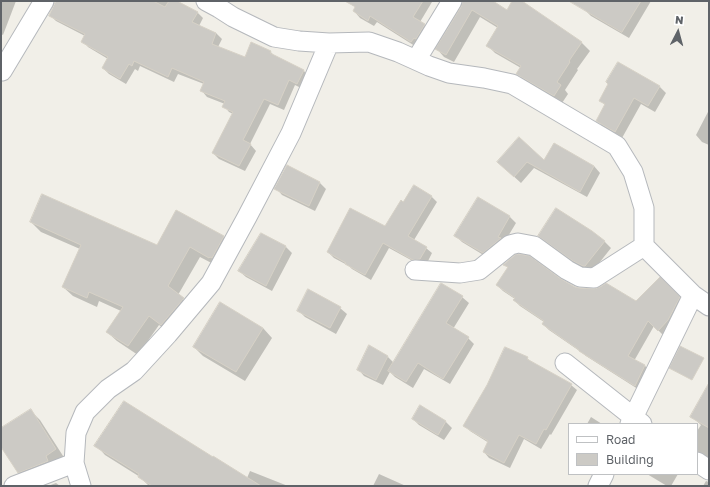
<!DOCTYPE html>
<style>
body{margin:0}
#map{position:relative;width:710px;height:487px;overflow:hidden;background:#f1efe8;font-family:"Golos Text",sans-serif}
canvas{display:block}
.frame{position:absolute;inset:0;border:2px solid #5f6368;pointer-events:none}
.legend{position:absolute;left:568px;top:423px;width:130px;height:52px;box-sizing:border-box;background:#fff;border:1px solid #bfc1c3;margin:0;padding:5px 7px;list-style:none;font-size:12px;color:#5f6368}
.legend li{display:flex;align-items:center;gap:8px;height:20px}
.legend b{width:20px;border:1px solid #bfc1c3}
.north{position:absolute;left:658px;top:12px;width:40px;height:40px;-webkit-text-stroke:3px #fff;paint-order:stroke;rotate:6deg;font-size:11px;font-weight:700;line-height:16px;text-align:center;color:#5f6368}
.north::after{content:'';display:block;margin:auto;width:14px;height:18px;background:#5f6368;clip-path:polygon(50% 0,100% 100%,50% 72%,0 100%)}
</style>
<div id="map">
<canvas width="710" height="487"></canvas>
<div class="frame"></div>
<ul class="legend">
<li><b style="height:5px;background:#fff"></b>Road</li>
<li><b style="height:11px;background:#cccac5"></b>Building</li>
</ul>
<div class="north">N</div>
</div>
<script>
const g = document.querySelector('canvas').getContext('2d');
g.lineJoin = 'round';
function fillPath(path, color) { g.fillStyle = color; g.fill(path, 'evenodd'); }
function trace(path, color, width, dash) { g.strokeStyle = color; g.lineWidth = width; g.lineCap = dash ? 'butt' : 'round'; g.setLineDash(dash || []); g.stroke(path); }
fillPath(new Path2D(`
 M1,1H16L3,35L1,34Z
 M57,1H175L197,12L203,18L199,26L216,33L222,39L218,47L245,58L270,51L276,58L304,71L309,77L303,89L295,85L284,110L270,104L250,144L256,151L245,171L219,159L213,153L233,114L229,112L224,106L225,104L207,97L202,91L204,84L178,74L174,82L140,66L138,71L135,69L126,84L109,74L103,68L108,59L88,47L83,41L85,36L56,21L50,15Z
 M349,1H431L432,2L420,22L424,25L431,31L418,48L377,22L374,26L360,18L354,11L357,6Z
 M464,1H491L507,12L513,1H520L582,43L590,51L577,69L578,70L565,90L568,94L562,103L525,82L518,74L521,68L495,53L487,45L498,28L480,17L454,62L444,57L437,49L462,7Z
 M590,1H651L629,38L591,16L585,10Z
 M660,87L666,93L655,112L641,104L622,138L603,127L597,120L605,105L600,100Z
 M709,110V145L702,142L696,135Z
 M545,161L594,166L600,173L587,197L534,168L521,183L498,162Z
 M287,167L320,183L326,189L315,211L282,195L276,188Z
 M431,196L437,202L414,240L426,248L432,253L426,265H420L389,248L371,280L352,269L349,266L334,258L328,252L385,228L404,203Z
 M478,198L510,217L516,223L504,243L490,259L462,242L456,236Z
 M31,222L157,246L223,237L233,247L219,267L200,257L178,295L193,309L172,334L159,325L138,355L117,341L107,332L121,311L99,301L97,307L73,296L63,287L80,249L41,232Z
 M592,232L605,242L611,248L592,272L580,267L545,242L539,236Z
 M262,234L286,247L292,253L272,291L246,277L239,271Z
 M505,265L560,280L574,288L636,303L660,279L685,304L664,336L654,326L634,361L645,366L651,371L641,391L586,356L581,352L549,330L543,324L544,322L520,306L514,300L515,299L503,291L497,285L509,269Z
 M462,297L469,303L453,329L468,338L474,344L450,384L424,369L413,388L395,377L390,372L383,385L364,376L358,369L370,347L388,357L394,363Z
 M340,308L347,314L336,334L305,317L298,310Z
 M263,328L272,338L245,381L203,356L194,347Z
 M527,358L532,363L571,385L577,390L551,435L550,434L541,449L524,439L510,468L489,458L484,452L489,443L470,431L465,425Z
 M421,406L446,422L452,428L444,440L419,425L413,419Z
 M709,406V458L697,452V431L701,425L691,416Z
 M31,411L40,420L65,459L28,482L18,472L1,445V430Z
 M591,417L602,424H587Z
 M96,445L247,478L250,471L288,486H149L140,477L105,455Z
 M379,474L406,486H373Z
 M647,474H678L671,486H667Z
 M706,481L709,482V486H703Z
 M56,483L60,486H48Z`), '#0003');
const building = new Path2D(`
 M56,1H153L165,7L169,1H177L198,12L192,22L216,33L212,44L245,57L251,42L271,51L270,53L304,70L297,84L289,80L278,105L264,99L243,140L251,144L239,166L212,153L233,112L222,107L225,101L200,91L204,82L172,68L168,77L134,61L132,66L129,64L120,79L102,68L108,57L81,42L85,34L49,16Z
 M345,1H423L413,17L425,24L416,39L414,38L411,42L370,16L368,21L353,11L355,7Z
 M463,1H493L507,10L512,1H522L582,42L569,61L570,62L557,82L561,85L554,96L516,74L521,66L486,46L498,26L472,10L446,55L435,49L461,7Z
 M569,1H641L622,32Z
 M618,62L660,86L648,106L634,98L615,132L596,121L605,104L599,101L608,84L606,82Z
 M519,137L544,160L554,143L594,166L580,192L527,162L514,177L497,162Z
 M287,165L320,182L309,206L274,189Z
 M414,185L432,196L408,236L427,247L420,259L413,260L383,243L365,275L345,264L346,263L327,252L350,208L385,226L401,200L403,202Z
 M42,194L157,245L176,210L224,236L212,258L210,257L209,258L190,247L168,286L184,298L161,325L149,316L128,346L106,332L123,307L89,292L87,298L62,287L81,245L30,222Z
 M478,197L510,216L498,237L501,238L483,253L454,236Z
 M556,208L592,231L605,241L585,266H583L573,261L538,236Z
 M261,233L286,246L266,286L238,271Z
 M518,254L530,256L561,279L575,287L579,288L594,289L600,287L606,283L636,301L660,277L680,297L668,320L658,331L648,321L628,356L645,365L635,386L579,351V350L542,324L544,321L513,300L515,298L496,285L508,267L503,265L515,255Z
 M441,283L463,296L446,323L469,337L443,379L418,363L406,382L388,371Z
 M308,289L341,307L330,328L297,311Z
 M220,302L263,328L236,372L193,347Z
 M369,345L388,356L376,380L357,370Z
 M680,346L704,358L692,380L669,368Z
 M505,347L528,357L527,359L572,384L546,430L544,429L536,444L519,435L504,463L483,452L488,441L463,426L487,385Z
 M709,383V428L690,417Z
 M124,401L213,457V456L261,486H152L138,477L139,474L94,446Z
 M420,405L446,421L438,435L412,419Z
 M31,409L56,449L46,456L48,461L18,473L1,447V428Z`);
fillPath(building, '#cccac5');
trace(building, '#d6d1c6', 1);
const street = new Path2D(`
 M206,1L219,8L233,17L274,37L299,41L329,43L369,42L398,52L429,66L449,73L484,78L512,84L617,146L633,172L644,208V246L693,295L709,306
 M416,60L452,1
 M2,71L44,1
 M415,270L460,273L479,270L510,245L518,243L534,246L567,270L580,277L594,278L644,246
 M565,363L642,424
 M630,424L693,295
 M697,462L709,470
 M14,486L74,463
 M81,486L74,463L76,433L85,412L108,389L134,371L168,334L211,283L247,217L291,133L329,43
 M598,486L604,474`);
trace(street, '#b5b8bc', 21);
trace(street, '#fff', 19);
</script>
